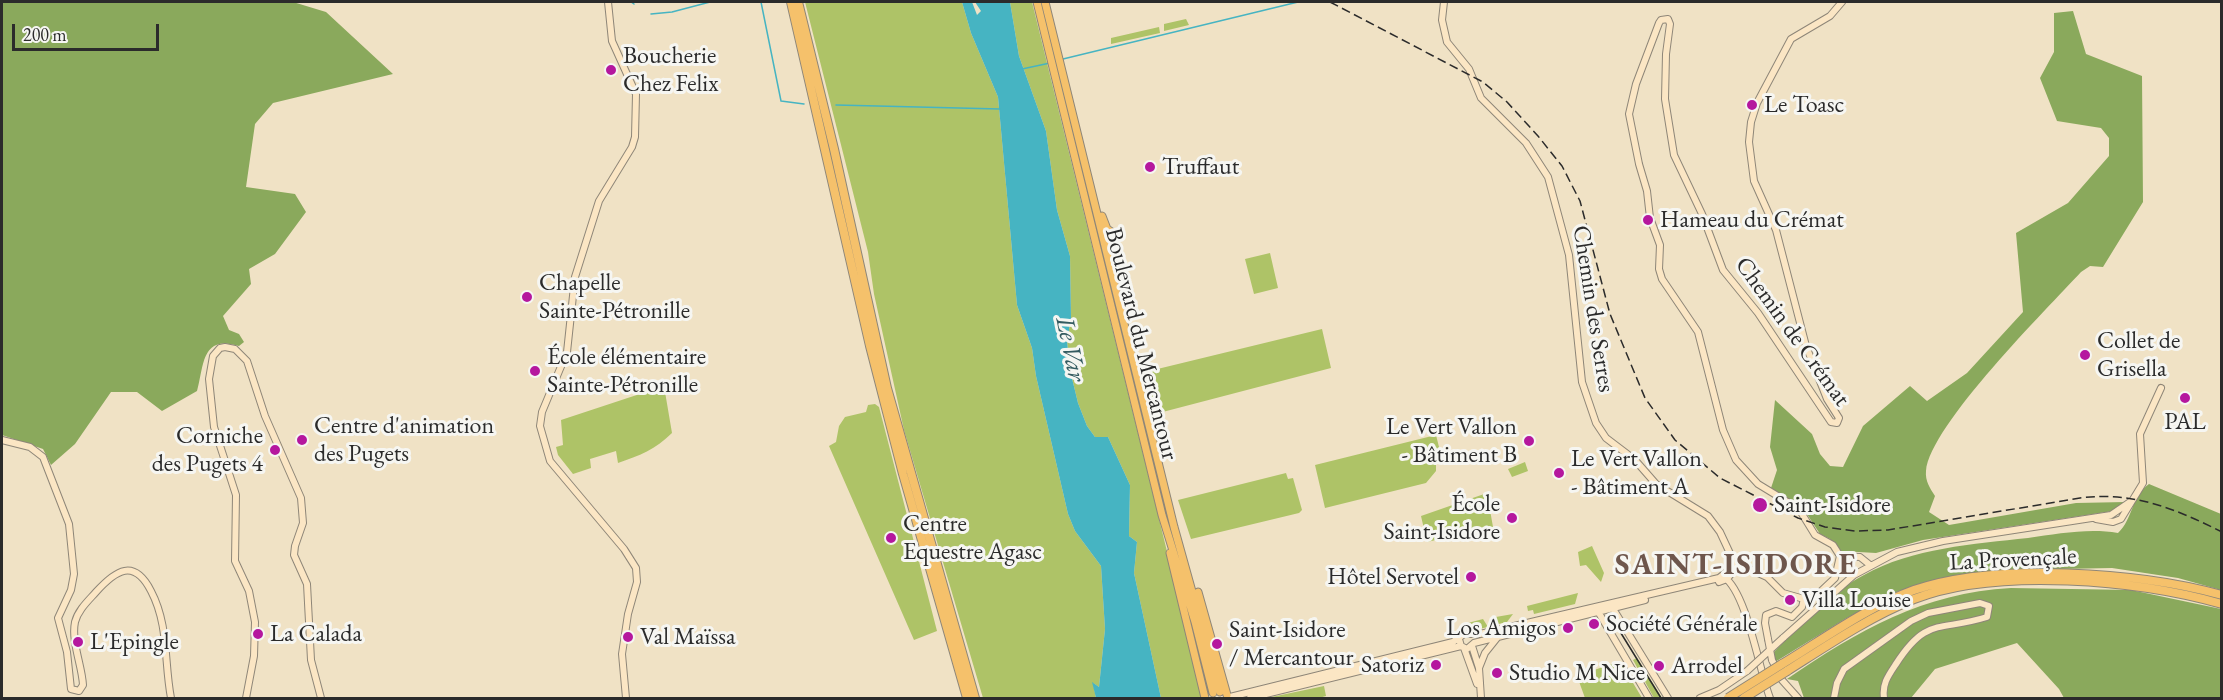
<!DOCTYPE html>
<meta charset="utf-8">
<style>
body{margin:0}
#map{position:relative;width:2223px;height:700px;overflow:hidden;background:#f0e2c5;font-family:"EB Garamond",serif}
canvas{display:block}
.frame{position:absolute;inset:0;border:3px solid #2b2b2b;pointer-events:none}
.scale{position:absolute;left:12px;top:24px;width:147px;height:27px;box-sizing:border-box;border:3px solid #2b2b2b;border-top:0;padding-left:8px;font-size:18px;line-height:21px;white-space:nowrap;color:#2b2b2b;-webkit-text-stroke:4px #f6f6f2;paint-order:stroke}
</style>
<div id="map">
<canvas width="2223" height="700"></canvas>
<div class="frame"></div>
<div class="scale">200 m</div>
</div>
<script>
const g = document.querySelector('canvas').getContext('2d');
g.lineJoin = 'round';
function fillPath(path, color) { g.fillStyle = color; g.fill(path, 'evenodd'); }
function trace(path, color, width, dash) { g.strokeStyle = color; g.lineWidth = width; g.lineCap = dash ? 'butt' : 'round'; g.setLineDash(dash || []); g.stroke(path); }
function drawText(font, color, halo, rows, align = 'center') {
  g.font = font + ' "EB Garamond",serif'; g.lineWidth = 6; g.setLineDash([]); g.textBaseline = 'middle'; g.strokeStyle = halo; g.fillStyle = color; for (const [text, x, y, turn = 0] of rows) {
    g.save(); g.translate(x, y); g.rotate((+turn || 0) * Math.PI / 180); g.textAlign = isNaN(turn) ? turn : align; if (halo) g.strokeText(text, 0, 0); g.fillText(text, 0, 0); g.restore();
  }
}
fillPath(new Path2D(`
 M805,2H962L971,33L998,97L1017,305L1032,348L1036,376L1068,514L1075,531L1101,566L1105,629L1099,687L1093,683L1096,698H983L904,430L874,294L868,252Z
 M1010,2H1032L1203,698H1161L1134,573L1137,542L1129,536L1130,485L1108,437H1095L1087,426L1078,403L1070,370L1067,341L1071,318L1070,256L1057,210L1046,131L1019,56Z
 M1186,19L1189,25L1164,31V24Z
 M1159,27L1160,33L1111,44V38Z
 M1270,253L1278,288L1254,294L1245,259Z
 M1322,329L1331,368L1155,414L1150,412L1141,373Z
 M664,386L672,433C656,449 639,456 618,463L616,451L590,459L591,468L573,474L558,455L556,447L563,445L561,420Z
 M875,404L879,407L937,631L914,640L829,446L836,442L839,426L845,417L866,412L868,405Z
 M1436,435L1442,459L1436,460V471L1426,483L1325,508L1315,465Z
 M1525,462L1528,471L1512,477L1508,469Z
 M1286,473L1288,479L1293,478L1302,510L1299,513L1191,539L1178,500Z
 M1487,493L1493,527L1427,542L1421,516Z
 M1592,546L1604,573L1601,582L1586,565L1580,566L1578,552Z
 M1578,593L1575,604L1534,614L1533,610L1528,611L1527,606Z
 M1513,614L1507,622L1490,626V618Z
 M1483,619L1488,627L1475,630L1464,624Z
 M1637,658L1662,698H1654L1633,660Z
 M1620,661L1642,698H1585L1577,676Z
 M1324,686L1326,696L1319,698H1267Z`), '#aec367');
fillPath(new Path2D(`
 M2,2H293L326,12L393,74L273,103L255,124L246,187L295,194L306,212L275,254L249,269L251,284L223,316L229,330L239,334L244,342L239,346C201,334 204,366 197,391L162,411L137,392H111L75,444L51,465L43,449L2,435Z
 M2073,11L2086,54L2142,76L2143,202L2103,267L2090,266L2081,272C2047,309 1930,425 1926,471C1925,481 1930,488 1935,496L1929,512L1949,525L2076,503L2126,502L2113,511L1923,540L1876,553L1841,551L1830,539L1820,534L1803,508L1771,488L1777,470L1770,447L1775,400L1812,434L1820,454L1830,466L1843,467L1863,426L1910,386L1927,401L1967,373L2023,312L2016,233L2068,203L2109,156V138L2101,128L2057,121L2040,78L2054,52V13Z
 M2149,484L2221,514V590L2178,578L2112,568L2008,570L1956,575L1893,593L1845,619L1775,662L1774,652C1800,624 1830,593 1864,575C1912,548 1974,544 2028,538C2058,534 2088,528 2118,533C2133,519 2131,497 2149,484Z
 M2011,588L2131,590L2221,609V698H2064L2059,689L2017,643L1935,669L1911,698H1804L1798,681L1787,679C1859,630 1923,593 2011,588Z`), '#8aa95c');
fillPath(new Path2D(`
 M962,2H972L977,15L981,11L975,2H1010L1019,56L1046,131L1057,210L1070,256L1071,318L1067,341L1070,370L1078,403L1087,426L1095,437H1108L1130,485L1129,536L1137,542L1134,573L1161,698H1096L1092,682L1099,687L1105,629L1101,566L1075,531L1068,514L1036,376L1032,348L1017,305L998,97L971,33Z`), '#46b4c2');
trace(new Path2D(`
 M631,2L634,4
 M761,2L781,101L804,104
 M651,14L672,12L710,2
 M1063,59L1298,2
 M1022,69L1050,63
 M836,105L1000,109`), '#46b4c2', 1.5);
const secondary = new Path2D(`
 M608,2L612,41L636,94L635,137L632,147L599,201L575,277L567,352L542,412L540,426L550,461L624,549L636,568L637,582L628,614L622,654L626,698
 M1444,2L1442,20L1447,42L1469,69L1481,98L1526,143L1548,177L1569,255L1582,382L1596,423L1606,438L1635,460L1656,484L1708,516L1720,532L1734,562L1767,577L1783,593L1804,599L1817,595L1835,578L1840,556
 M2,440L30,447L43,457L69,524L74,574L71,590L58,618L67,652L71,689L79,691L83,685C82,665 71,642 75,622C78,610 88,601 96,592C116,570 134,558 151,591C169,625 164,662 171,698
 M2096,519L2113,522L2121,519L2143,483L2140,434L2161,388
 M1840,556L1833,545L1815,535L1799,509L1758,484L1736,460L1723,430L1698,332L1662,279L1659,269L1660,245L1650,218L1647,191L1639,164L1629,114L1636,84L1659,23L1661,20L1668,19L1670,24L1666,54L1665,99L1674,155L1702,214L1723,270L1758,313L1831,422L1837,423L1839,418L1827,399L1806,346L1776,230L1754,181L1749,142L1751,122L1757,103L1791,39L1830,16L1842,2
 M1840,556L1860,557L1870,565
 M1724,577C1747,593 1759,670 1770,698
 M1719,582L1727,579L1735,569
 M1612,607L1668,698
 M1596,608L1649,698
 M1783,638L1854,575L1897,552L1943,541L2111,515L2130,502
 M1459,639L1461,646L1467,649L1474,643L1645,600
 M1768,639L1765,623L1766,615L1776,611L1792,617L1802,607L1804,599
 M1472,646L1479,668L1481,698
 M1464,648L1477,684
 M1772,660L1781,679L1798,698
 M1479,668L1485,653L1497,638
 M1230,697L1453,642L1464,634H1480L1719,578L1733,567L1734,562
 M246,698L254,656L255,622L249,591L235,561L236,495L214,427L209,379L213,356L220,348L225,347L235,349L247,361L265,416L301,498L303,523L295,546L294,555L307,584L311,660L321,698
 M1250,698L1461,646
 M1700,698L1719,690L1747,671
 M1834,698L1837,683L1844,669L1911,621L1928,613L1980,603L1989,606L1987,617C1939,632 1927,616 1896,664C1888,676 1882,684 1884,698`);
const primary = new Path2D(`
 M1037,2L1162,515L1195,622L1213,693
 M1045,2L1174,527L1220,692
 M1102,216L1107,229L1116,235L1110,245L1111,254
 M1170,553L1205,698
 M1198,592L1227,695`);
const highway = new Path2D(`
 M791,2L870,346L903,474L967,698
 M798,2L834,149L887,388L975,698
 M1782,664C1825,638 1867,607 1914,590C1996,562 2139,572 2222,595
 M1787,671C1828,645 1869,617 1914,599C1997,567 2138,580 2222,604`);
trace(secondary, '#8e8678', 8);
trace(primary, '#8e8678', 9);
trace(highway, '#8e8678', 10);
trace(secondary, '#fbe6c4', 6);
trace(primary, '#f5c16b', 7);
trace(highway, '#f5c16b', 8);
trace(new Path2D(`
 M1611,617L1661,698`), '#2b2b2b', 1.5);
trace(new Path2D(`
 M1330,2L1483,82L1507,102L1538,136L1562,166L1580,201L1610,314L1645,398L1675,440L1720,478L1798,518L1825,527L1855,531L1888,530L2080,498C2133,491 2176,509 2222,532`), '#2b2b2b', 1.5, [9, 4.5]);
const secondaryBridge = new Path2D(`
 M1768,639L1772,660
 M1747,671L1783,638`);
const highwayBridge = new Path2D(`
 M1728,698L1782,664
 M1744,698L1787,671`);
trace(secondaryBridge, '#8e8678', 8, []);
trace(highwayBridge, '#8e8678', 10, []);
trace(secondaryBridge, '#fbe6c4', 6);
trace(highwayBridge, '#f5c16b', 8);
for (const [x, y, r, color] of [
 [611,70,6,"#b5179e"],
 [1752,105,6,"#b5179e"],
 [1150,167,6,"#b5179e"],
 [1648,220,6,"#b5179e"],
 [527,297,6,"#b5179e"],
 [2085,355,6,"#b5179e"],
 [535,371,6,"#b5179e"],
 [2185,398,6,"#b5179e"],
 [302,440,6,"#b5179e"],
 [1529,441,6,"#b5179e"],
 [275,450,6,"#b5179e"],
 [1559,473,6,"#b5179e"],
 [1760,505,8,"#b5179e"],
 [1512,518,6,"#b5179e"],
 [891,538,6,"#b5179e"],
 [1471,577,6,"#b5179e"],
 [1790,600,6,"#b5179e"],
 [1594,624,6,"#b5179e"],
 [1568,628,6,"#b5179e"],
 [258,634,6,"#b5179e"],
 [628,637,6,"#b5179e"],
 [78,642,6,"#b5179e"],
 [1217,644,6,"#b5179e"],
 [1436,665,6,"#b5179e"],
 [1659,666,6,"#b5179e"],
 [1497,673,6,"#b5179e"]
]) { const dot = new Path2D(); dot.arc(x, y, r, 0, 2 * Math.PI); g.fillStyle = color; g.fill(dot); trace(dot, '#f6f6f2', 2); }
drawText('24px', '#2b2b2b', '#f6f6f2', [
 ["Boucherie",623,56],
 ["Chez Felix",623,84],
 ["Le Toasc",1764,105],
 ["Truffaut",1162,167],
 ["Hameau du Crémat",1660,220],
 ["Chapelle",539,283],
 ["Sainte-Pétronille",539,311],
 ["Collet de",2097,341],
 ["Grisella",2097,369],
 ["École élémentaire",547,357],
 ["Sainte-Pétronille",547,385],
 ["PAL",2185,422,"center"],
 ["Centre d'animation",314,426],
 ["des Pugets",314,454],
 ["Le Vert Vallon",1517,427,"right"],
 ["- Bâtiment B",1517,455,"right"],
 ["Corniche",263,436,"right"],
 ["des Pugets 4",263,464,"right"],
 ["Le Vert Vallon",1571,459],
 ["- Bâtiment A",1571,487],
 ["École",1500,504,"right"],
 ["Saint-Isidore",1500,532,"right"],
 ["Saint-Isidore",1774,505],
 ["Centre",903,524],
 ["Equestre Agasc",903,552],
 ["Hôtel Servotel",1459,577,"right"],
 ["Villa Louise",1802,600],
 ["Société Générale",1606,624],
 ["Los Amigos",1556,628,"right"],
 ["Saint-Isidore",1229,630],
 ["/ Mercantour",1229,658],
 ["La Calada",270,634],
 ["Val Maïssa",640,637],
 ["L'Epingle",90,642],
 ["Satoriz",1424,665,"right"],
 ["Arrodel",1671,666],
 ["Studio M Nice",1509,673]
], 'left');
drawText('24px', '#2b2b2b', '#f6f6f2', [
 ["Chemin des Serres",1593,309,81],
 ["Chemin de Crémat",1792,332,54],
 ["Boulevard du Mercantour",1141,344,76],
 ["La Provençale",2013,560,-3]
]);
drawText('italic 26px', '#345b60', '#f6f6f2', [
 ["Le Var",1070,349,78]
]);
g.letterSpacing = '1.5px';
drawText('bold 30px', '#6e564c', '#f6f6f2', [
 ["SAINT-ISIDORE",1736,566]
]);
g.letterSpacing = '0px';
</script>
